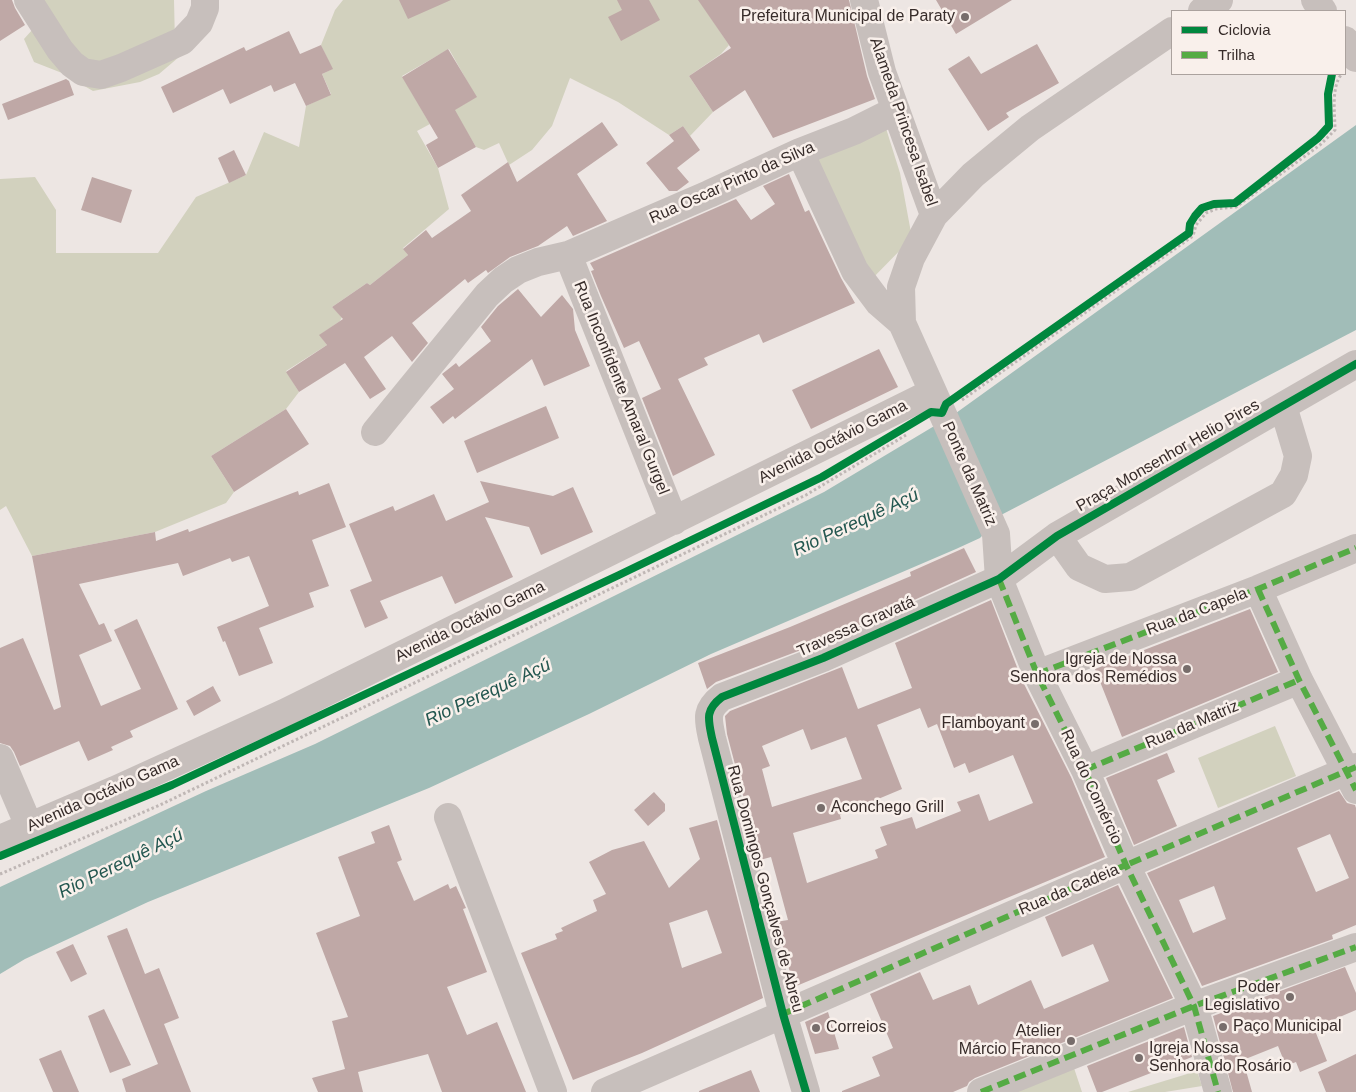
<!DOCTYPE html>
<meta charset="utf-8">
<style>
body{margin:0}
#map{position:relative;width:1356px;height:1092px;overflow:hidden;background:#ede6e3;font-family:Arial,sans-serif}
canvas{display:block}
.legend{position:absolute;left:1171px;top:10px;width:175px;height:65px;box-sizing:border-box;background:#f9f0eb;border:1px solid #aba29e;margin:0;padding:6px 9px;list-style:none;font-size:15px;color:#372c2a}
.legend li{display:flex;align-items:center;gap:10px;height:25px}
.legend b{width:25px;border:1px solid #aba29e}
</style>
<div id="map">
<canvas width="1356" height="1092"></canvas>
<ul class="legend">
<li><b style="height:6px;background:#00873e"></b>Ciclovia</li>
<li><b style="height:6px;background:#55ab44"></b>Trilha</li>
</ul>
</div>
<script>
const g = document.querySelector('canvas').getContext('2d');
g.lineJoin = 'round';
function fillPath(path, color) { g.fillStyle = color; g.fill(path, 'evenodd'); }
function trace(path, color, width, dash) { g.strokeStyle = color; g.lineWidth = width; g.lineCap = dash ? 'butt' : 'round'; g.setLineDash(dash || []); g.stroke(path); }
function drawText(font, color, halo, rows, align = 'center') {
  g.font = font + ' Arial,sans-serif'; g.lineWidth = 5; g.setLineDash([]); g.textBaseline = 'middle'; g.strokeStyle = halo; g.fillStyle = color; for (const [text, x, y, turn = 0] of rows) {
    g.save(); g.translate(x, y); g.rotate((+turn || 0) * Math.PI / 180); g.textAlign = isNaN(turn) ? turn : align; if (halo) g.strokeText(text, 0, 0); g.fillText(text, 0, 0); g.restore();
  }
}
fillPath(new Path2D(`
 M28,0H174L175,44L179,57L159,74L140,82L93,91L62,73L34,62L24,39L41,20Z
 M343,0H699L729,45L721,54L689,76L713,112L690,136L683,126L669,135L618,102L570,78L552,126L532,150L509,165L499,143L484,150L476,147L454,110L476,97L449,49L402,76L430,124L417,131L438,168L449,209L403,248L408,255L370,285L367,283L332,307L342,317L340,321L320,335L327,345L286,371L299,392L286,409L211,456L234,492L226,503L155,532L32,556L6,506L0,510V179L35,177L56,210V253H158L196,197L246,175L264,132L299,147L306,106L331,94L322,74L332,69L321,45L335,10Z
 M884,122L900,173L912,238L868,283L815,163L818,157Z
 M1275,726L1296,776L1218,808L1198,758Z
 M1072,1062L1082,1092H1000Z
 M1197,1071L1202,1086L1165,1092H1128Z`), '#d2d1be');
fillPath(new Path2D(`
 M1356,125V330L1001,515L980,538L956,549L711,654L589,714L429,788L148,902L25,959L0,974V887L206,791L315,744L824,492L956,413Z`), '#a1bdb8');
fillPath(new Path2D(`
 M0,0H12L15,8L25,25L0,41Z
 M399,0H451L408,19Z
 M617,0H649L660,20L621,41L608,17L622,10Z
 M698,0H849L867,76L875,99L773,138L745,90L713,112L689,76L731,48Z
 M936,0H1012L956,34Z
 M289,31L300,54L321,45L333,69L322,74L331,95L306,106L295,83L274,92L271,85L230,104L223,89L173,113L161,87L244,47L246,51Z
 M1037,44L1059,83L1006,113L1009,117L988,131L948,69L969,56L981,74Z
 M448,49L477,97L455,110L476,147L438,168L426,145L438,138L402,77Z
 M66,79L69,81L74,95L8,120L2,104Z
 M602,122L618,145L577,174L607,221L573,236L567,226L538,246L510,257L488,273L486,270L468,283L465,279L412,323L428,343L412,362L392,336L364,357L386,389L370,399L345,363L299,392L286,372L327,345L319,335L343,319L332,307L367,283L370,285L408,255L403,249L426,230L432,238L471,211L461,195L508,162L517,182Z
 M683,126L700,150L677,168L689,182L677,191H669L646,163L674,141L669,135Z
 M234,150L246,175L229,183L218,158Z
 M789,174L805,212L809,210L841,278L855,303L763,343L759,334L704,358L708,365L678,379L715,455L673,476L642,398L661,389L639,341L624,348L601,296L591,271L594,270L590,263L736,199L751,220L775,204L763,186Z
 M92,177L132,190L121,223L81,210Z
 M518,289L541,317L562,295L573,309L575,330L590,366L544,386L532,359L455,419L453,416L443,424L430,407L454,389L442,374L456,363L459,367L491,341L481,327L498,306Z
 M879,349L898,387L811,429L792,390Z
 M546,406L559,438L477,473L464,441Z
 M286,409L309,444L234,492L211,456Z
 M480,481L553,496L573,487L593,532L541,555L529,527L485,517L513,577L455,604L442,576L380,601L388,618L365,628L350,590L372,581L349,524L393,506L395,511L434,494L446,521L489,502Z
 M329,483L346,527L312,540L329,586L309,593L314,607L259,628L273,663L239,676L225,641L223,642L217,627L269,606L249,556L232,562L230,558L183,576L178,563L79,584L99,625L104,623L112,641L79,655L101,706L141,689L114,630L137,619L178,709L130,731L133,737L111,747L113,750L88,761L79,741L20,766L14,752L10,746L0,743V648L23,638L54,710L61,707L32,556L155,532L156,541L188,529L189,532L298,491L299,495Z
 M964,548L976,572L817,644L716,682L707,689L698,663L790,627L911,576L910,572Z
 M991,600L1022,680L1071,777L1105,857L794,987L776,922L788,920L771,857L760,860L727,734L725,716L730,711L842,667L858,709L912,688L895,643ZM920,708L928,728L937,724L954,768L965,763L969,773L1013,755L1033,803L989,821L979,794L957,802L961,811L916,829L912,817L880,827L887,845L875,850L878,858L807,883L793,833L841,819L840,815L902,789L877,725ZM803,729L811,750L846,737L862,779L772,807L762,769L770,766L762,746Z
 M1250,609L1278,672L1122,737L1095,669Z
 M213,686L221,701L194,716L186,701Z
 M1167,753L1175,772L1157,780L1177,826L1134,845L1106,778Z
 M1339,791L1347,803L1355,805L1356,808V925L1332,935L1333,939L1202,986L1147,873ZM1330,834L1349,878L1316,892L1297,848ZM1214,886L1226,919L1193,933L1179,900Z
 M654,792L665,804V811L648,826L634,810Z
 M717,820L763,998L642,1053L573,1080L521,953L557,939L555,934L563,931L561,928L597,911L593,900L606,894L589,862L612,850L644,841L669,888L700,859L689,828ZM707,910L722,953L682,968L669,923Z
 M389,825L402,860L397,862L414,901L448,884L450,889L456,886L466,908L463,909L487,972L447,987L467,1035L497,1022L526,1092H442L428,1054L358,1072L363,1092H318L312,1078L345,1069L332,1021L348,1017L316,933L360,916L338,857L375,843L371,832Z
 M1118,885L1173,998L975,1078L969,1082L967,1086L953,1092H842V1091L880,1076L872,1057L893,1048L870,994L920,972L933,1000L970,985L978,1005L1031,980L1044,1009L1109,981L1093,944L1062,957L1045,917Z
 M127,928L145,974L159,968L179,1018L164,1024L191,1092H126L122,1079L158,1064L107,936Z
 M73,944L87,974L71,982L56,952Z
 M1345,967L1356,993V1010L1314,1028L1327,1061L1300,1072L1296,1062L1286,1066L1278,1046L1243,1060L1252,1092H1233L1213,1016Z
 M104,1009L131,1065L110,1073L88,1016Z
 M828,1012L839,1049L815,1054L805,1022Z
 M1184,1027L1192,1057L1102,1092H1097L1087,1066Z
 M61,1050L79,1092H53L39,1059Z
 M1356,1054V1092H1326L1318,1072Z
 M751,1070L760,1092H699V1091Z`), '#bfa8a6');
trace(new Path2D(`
 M962,400L1193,236L1196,225L1206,213L1216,209L1236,207L1320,145L1335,130C1335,114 1331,88 1341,75
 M0,874L160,805L806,495L906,435`), '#bfb7b5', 3, [2.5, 2.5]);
trace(new Path2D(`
 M28,0L60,50L72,64L83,72L101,75L121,68L182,41L199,23L205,8V0
 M864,0L882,72L934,215
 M1315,0L1323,11
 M1202,11L1219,0
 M1345,40L1356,58
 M800,152L855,271L879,303L902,323L933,392L996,534L999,579L1037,674L1085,770L1126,865L1194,1006L1218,1092
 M568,255L674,521
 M902,323L901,287L911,258L934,215L973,175L1030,128L1172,31
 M375,432L487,295L503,280L518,270L538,262L568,255L709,194L800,152L854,131L896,110
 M1057,536L1079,567L1105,579L1130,577L1283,494L1294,475L1298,456L1283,406
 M1258,589L1299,680L1356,790
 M1037,674L1258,589L1356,548
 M0,758L29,826
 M1085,770L1299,680
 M448,817L553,1092
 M0,839L115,790L284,713L933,392
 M605,1092L1126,865L1356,767
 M806,1092L783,1014L712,738C708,719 705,710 722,697L823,658L999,579L1057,536L1356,364
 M981,1092L1194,1006L1356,947`), '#c7bfbc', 28);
trace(new Path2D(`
 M999,579L1037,674L1085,770L1126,865L1194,1006L1218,1092
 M1258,589L1299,680L1356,790
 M1037,674L1258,589L1356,548
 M1085,770L1299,680
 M783,1014L1126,865L1356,767
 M981,1092L1194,1006L1356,947`), '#55ab44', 6, [12, 6]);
trace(new Path2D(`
 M0,856L172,785L619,575L822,477L931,412L942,413L946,404L1189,233L1190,224L1195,216L1202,208L1214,204L1235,203L1318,138L1329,126L1328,94L1332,74
 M806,1092L783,1014L712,738C708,719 705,710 722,697L823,658L999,579L1057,536L1356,364`), '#00873e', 8);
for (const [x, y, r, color] of [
 [965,17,5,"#776d6b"],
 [1187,669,5,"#776d6b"],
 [1035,724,5,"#776d6b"],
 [821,808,5,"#776d6b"],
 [1290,997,5,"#776d6b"],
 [1223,1027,5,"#776d6b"],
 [816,1028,5,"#776d6b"],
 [1071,1041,5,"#776d6b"],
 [1139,1058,5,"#776d6b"]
]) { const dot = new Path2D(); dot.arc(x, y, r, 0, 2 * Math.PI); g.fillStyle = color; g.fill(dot); trace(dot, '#f9f0eb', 2); }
drawText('16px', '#372c2a', '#f9f0eb', [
 ["Prefeitura Municipal de Paraty",955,17],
 ["Igreja de Nossa",1177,660],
 ["Senhora dos Remédios",1177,678],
 ["Flamboyant",1025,724],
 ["Aconchego Grill",831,808,"left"],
 ["Poder",1280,988],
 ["Legislativo",1280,1006],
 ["Paço Municipal",1233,1027,"left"],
 ["Correios",826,1028,"left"],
 ["Atelier",1061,1032],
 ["Márcio Franco",1061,1050],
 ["Igreja Nossa",1149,1049,"left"],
 ["Senhora do Rosário",1149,1067,"left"]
], 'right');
drawText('16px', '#372c2a', '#f9f0eb', [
 ["Alameda Princesa Isabel",903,122,71],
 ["Rua Oscar Pinto da Silva",732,183,-24],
 ["Rua Inconfidente Amaral Gurgel",621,388,68],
 ["Avenida Octávio Gama",833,442,-27],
 ["Praça Monsenhor Helio Pires",1168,456,-30],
 ["Ponte da Matriz",969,474,66],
 ["Rua da Capela",1197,612,-21],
 ["Avenida Octávio Gama",470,622,-26],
 ["Travessa Gravatá",856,627,-24],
 ["Rua da Matriz",1192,725,-23],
 ["Rua do Comércio",1091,787,65],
 ["Avenida Octávio Gama",103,794,-24],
 ["Rua Domingos Gonçalves de Abreu",765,889,75],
 ["Rua da Cadeia",1069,890,-23]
]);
drawText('italic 18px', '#22564f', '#f9f0eb', [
 ["Rio Perequê Açú",856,523,-25],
 ["Rio Perequê Açú",488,693,-25],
 ["Rio Perequê Açú",121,864,-26]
]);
</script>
